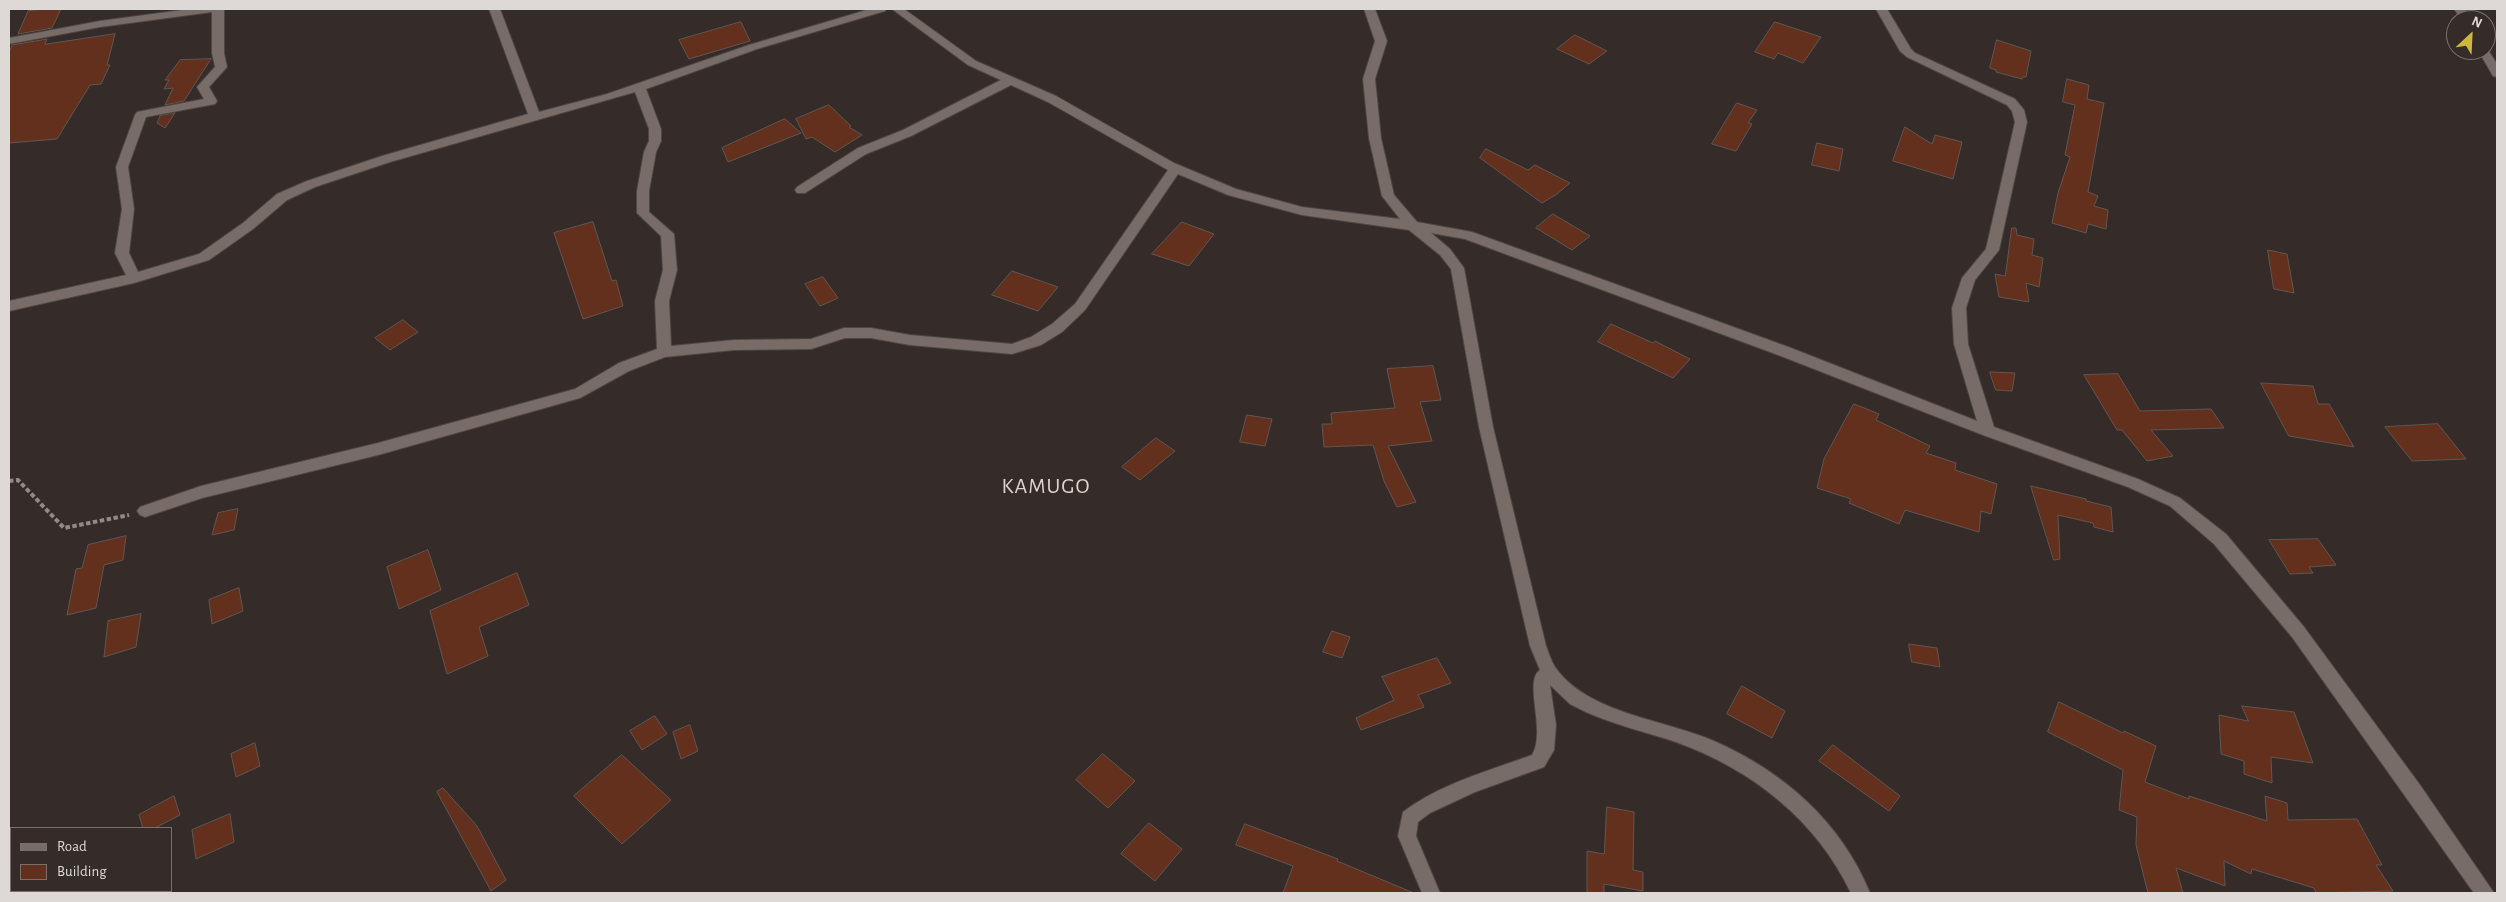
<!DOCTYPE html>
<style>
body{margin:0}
#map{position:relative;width:2506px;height:902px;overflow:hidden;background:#352b28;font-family:"Alegreya Sans",sans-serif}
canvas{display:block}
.frame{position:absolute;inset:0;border:10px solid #ded8d6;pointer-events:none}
.legend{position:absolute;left:10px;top:827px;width:162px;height:65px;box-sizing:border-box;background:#352b28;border:1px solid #79706e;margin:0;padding:6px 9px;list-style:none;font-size:15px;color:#ded8d6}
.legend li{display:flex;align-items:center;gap:10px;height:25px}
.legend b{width:25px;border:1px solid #79706e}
.north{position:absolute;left:2446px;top:10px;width:50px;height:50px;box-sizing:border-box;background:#352b28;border:1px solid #79706e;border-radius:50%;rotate:25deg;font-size:14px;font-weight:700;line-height:20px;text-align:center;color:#ded8d6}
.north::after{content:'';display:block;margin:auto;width:18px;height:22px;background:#ccb938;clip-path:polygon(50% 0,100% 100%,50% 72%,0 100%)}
</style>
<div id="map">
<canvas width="2506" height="902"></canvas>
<div class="frame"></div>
<ul class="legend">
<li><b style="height:6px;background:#776c68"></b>Road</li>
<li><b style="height:14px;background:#63301d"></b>Building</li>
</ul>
<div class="north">N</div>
</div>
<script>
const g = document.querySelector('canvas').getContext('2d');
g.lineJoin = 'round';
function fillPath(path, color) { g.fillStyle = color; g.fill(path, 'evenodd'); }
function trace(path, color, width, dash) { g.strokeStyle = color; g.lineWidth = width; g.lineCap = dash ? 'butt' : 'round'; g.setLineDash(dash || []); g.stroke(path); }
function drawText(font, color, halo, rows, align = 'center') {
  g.font = font + ' "Alegreya Sans",sans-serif'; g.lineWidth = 4.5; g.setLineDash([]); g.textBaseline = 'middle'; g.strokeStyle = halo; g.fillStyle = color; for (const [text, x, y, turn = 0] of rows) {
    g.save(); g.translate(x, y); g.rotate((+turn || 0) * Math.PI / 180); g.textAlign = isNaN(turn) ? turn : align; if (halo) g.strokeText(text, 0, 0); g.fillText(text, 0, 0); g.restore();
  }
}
const building = new Path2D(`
 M47,9H61L52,28L18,34L28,11Z
 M741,22L750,41L689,59L679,40Z
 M1775,22L1821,37L1803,63L1778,53L1774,59L1755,52Z
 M115,34L107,65H110L101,84L90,85L57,139L9,143V53L12,45L47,39L45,44Z
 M1575,35L1607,51L1589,64L1557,49Z
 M1997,40L2031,51L2026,77H2023L2022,79L1996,72V70L1990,68Z
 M211,59L184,101L165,105L173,88L164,89L169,80H165L180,60Z
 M2067,79L2089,85L2087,99L2104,103L2088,192L2098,196L2094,206L2108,210L2106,229L2088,224L2086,233L2052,223L2058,193L2070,157L2065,155L2075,105L2063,102Z
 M1737,103L1757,110L1748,123L1752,124L1736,151L1712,144Z
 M829,105L851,126L849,127L862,135L835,152L812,137L806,139L796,119Z
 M175,113L165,128L157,123L160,116Z
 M785,119L801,133L728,162L722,148Z
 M1905,127L1932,144L1935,135L1962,142L1953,179L1893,161Z
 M1817,143L1843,149L1839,171L1812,165Z
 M1486,149L1528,170L1535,165L1570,183L1557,194L1542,203L1480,158Z
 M1553,214L1590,236L1572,250L1536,228Z
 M593,222L612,281L616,280L623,306L583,319L554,233Z
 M1182,222L1214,234L1189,266L1152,254Z
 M2012,228H2016L2017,235L2034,239L2032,255L2043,258L2039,287L2026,283L2029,302L1999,297L1995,274L2005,276Z
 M2268,250L2287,254L2294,293L2274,289Z
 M1012,271L1058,287L1038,311L992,295Z
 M823,277L838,298L820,306L805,284Z
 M403,320L418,332L390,350L375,338Z
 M1611,324L1653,343L1655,341L1690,359L1673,378L1598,342Z
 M1433,366L1441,400L1420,402L1432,441L1388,446L1416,502L1397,507L1384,481L1373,445L1324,447L1322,424H1332L1331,413L1395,408L1387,369Z
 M1990,372L2015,373L2012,391L1996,390Z
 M2118,374L2140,411L2211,409L2224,428L2151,430L2173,456L2147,461L2122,430H2117L2084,375Z
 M2261,383L2313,386L2318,404H2329L2354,447L2289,436Z
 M1854,404L1879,414L1876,420L1930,446L1926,453L1956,463L1955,470L1997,484L1991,514L1981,511L1979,532L1905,510L1899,524L1849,503L1851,499L1817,488L1824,459Z
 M1247,415L1272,419L1265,446L1240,442Z
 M2438,424L2466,459L2412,461L2385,427Z
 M1156,438L1175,451L1140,480L1122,467Z
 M2031,486L2086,499V501L2111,507L2113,532L2094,527L2093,523L2058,515L2060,559L2054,560Z
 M238,509L234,530L212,535L218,513Z
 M126,536L123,560L104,565L96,608L67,615L76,569L82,568L88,545Z
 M2318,539L2336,565L2309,567L2313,573L2290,574L2269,540Z
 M428,550L441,590L399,609L387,567Z
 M517,573L529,605L479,627L488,656L447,674L430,611Z
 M239,588L243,611L212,624L209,600Z
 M141,614L136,647L104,657L108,621Z
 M1332,631L1350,637L1342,658L1323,652Z
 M1909,644L1937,648L1940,667L1912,662Z
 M1437,658L1451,683L1418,695L1424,707L1361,730L1356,718L1394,700L1382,677Z
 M1742,686L1785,711L1772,738L1727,714Z
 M2059,702L2123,733L2124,731L2156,746L2145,782L2189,799V796L2267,821L2265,796L2287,803L2288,820L2357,819L2382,865H2376L2393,891L2316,893L2314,888L2252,869L2251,874L2224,861L2225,886L2176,868L2183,893H2148L2136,845L2137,817L2119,810L2123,770L2048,732Z
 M2242,706L2294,712L2313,763L2271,757L2272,783L2244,774V761L2221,754L2219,715L2248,721Z
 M655,716L667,734L642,750L630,731Z
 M690,725L698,751L681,759L673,732Z
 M255,743L260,766L236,777L231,754Z
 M1833,745L1900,796L1889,811L1819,761Z
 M1103,754L1135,781L1108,808L1076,780Z
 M622,755L671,800L622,844L574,796Z
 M443,788L477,826L506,880L491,891L437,792Z
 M174,796L180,815L155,828H143L139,815Z
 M1607,807L1634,812L1633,870L1643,872V891L1604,884V893H1587V851L1604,854Z
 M230,814L234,842L196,859L192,830Z
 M1149,823L1182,849L1155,881L1121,854Z
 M1245,824L1338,859L1337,861L1414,893H1283L1293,866L1236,845Z`);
fillPath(building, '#63301d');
trace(building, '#615652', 1);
const minor = new Path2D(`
 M190,9H224V53L227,67L209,87L217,101L215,104L146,117L128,167L134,209L129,253L138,272L199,254L243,223L277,194L307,181L382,156L528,114L489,9H500L539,112L607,94L749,45L870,9H886L885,11L757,49L646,89L661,129V141L656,152L649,191V212L674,234L677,270L669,301L671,346L734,340L811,339L844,328H871L910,335L1012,344L1031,337L1052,324L1075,304L1168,170L1048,102L1011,85L911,136L866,154L805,193H797L795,190L797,187L858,148L903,130L1001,80L968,65L892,9H904L976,61L1056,96L1174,163L1236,189L1302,207L1400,219L1382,196L1369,138L1363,79L1375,41L1364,9H1375L1387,41L1375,79L1381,138L1394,195L1417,222L1472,232L1791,348L1977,421L1954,344L1952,308L1962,278L1986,249L2015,122L2012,111L2007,105L1907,57L1900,51L1876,9H1887L1911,49L1915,53L2015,99L2024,110L2027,122L1999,250L1975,280L1966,308L1968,344L1994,427L2138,479L2180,498L2226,534L2304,627L2420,785L2494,893H2474L2292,637L2214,544L2170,506L2128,487L1983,435L1781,356L1465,239L1431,233L1450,249L1464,268L1493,427L1546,646C1549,653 1551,661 1555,667C1588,714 1664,719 1714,741C1784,772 1841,822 1870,893H1851C1816,820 1753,770 1676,742C1646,732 1615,725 1586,712L1570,704L1550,685L1556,725L1554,750L1544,767L1475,792L1430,813L1418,822L1416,836L1440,893H1422L1398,836L1403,812C1440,784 1488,771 1532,755C1547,732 1523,681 1540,670L1530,646L1479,427L1451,269L1440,255L1409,230L1302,215L1228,195L1178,174L1085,310L1062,332L1041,345L1012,354L910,345L871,338H845L811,349L734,350L665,357L629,371L580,398L378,455L202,498L145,517L140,515L137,511L140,507L201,486L378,443L575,389L619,363L657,349L655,301L663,270L661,236L637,213V191L644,152L649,141V129L635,92L390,162L315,187L287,200L253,229L209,260L134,283L9,311V301L126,275L115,253L122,209L116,167L135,115L137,112L204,99L197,87L215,67L212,53V12L100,27L9,44V38L100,21Z
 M2454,9H2465L2474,20H2462Z
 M2486,47L2497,64V77L2493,76L2478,50H2486Z`);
trace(minor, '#4e4744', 2);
trace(new Path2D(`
 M9,481L18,480L64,528L129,515`), '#928a87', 4, [4.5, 2.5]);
fillPath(minor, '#776c68');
g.letterSpacing = '1px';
drawText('22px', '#ded2cd', '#352b28', [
 ["KAMUGO",1046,486]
]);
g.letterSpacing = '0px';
</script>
